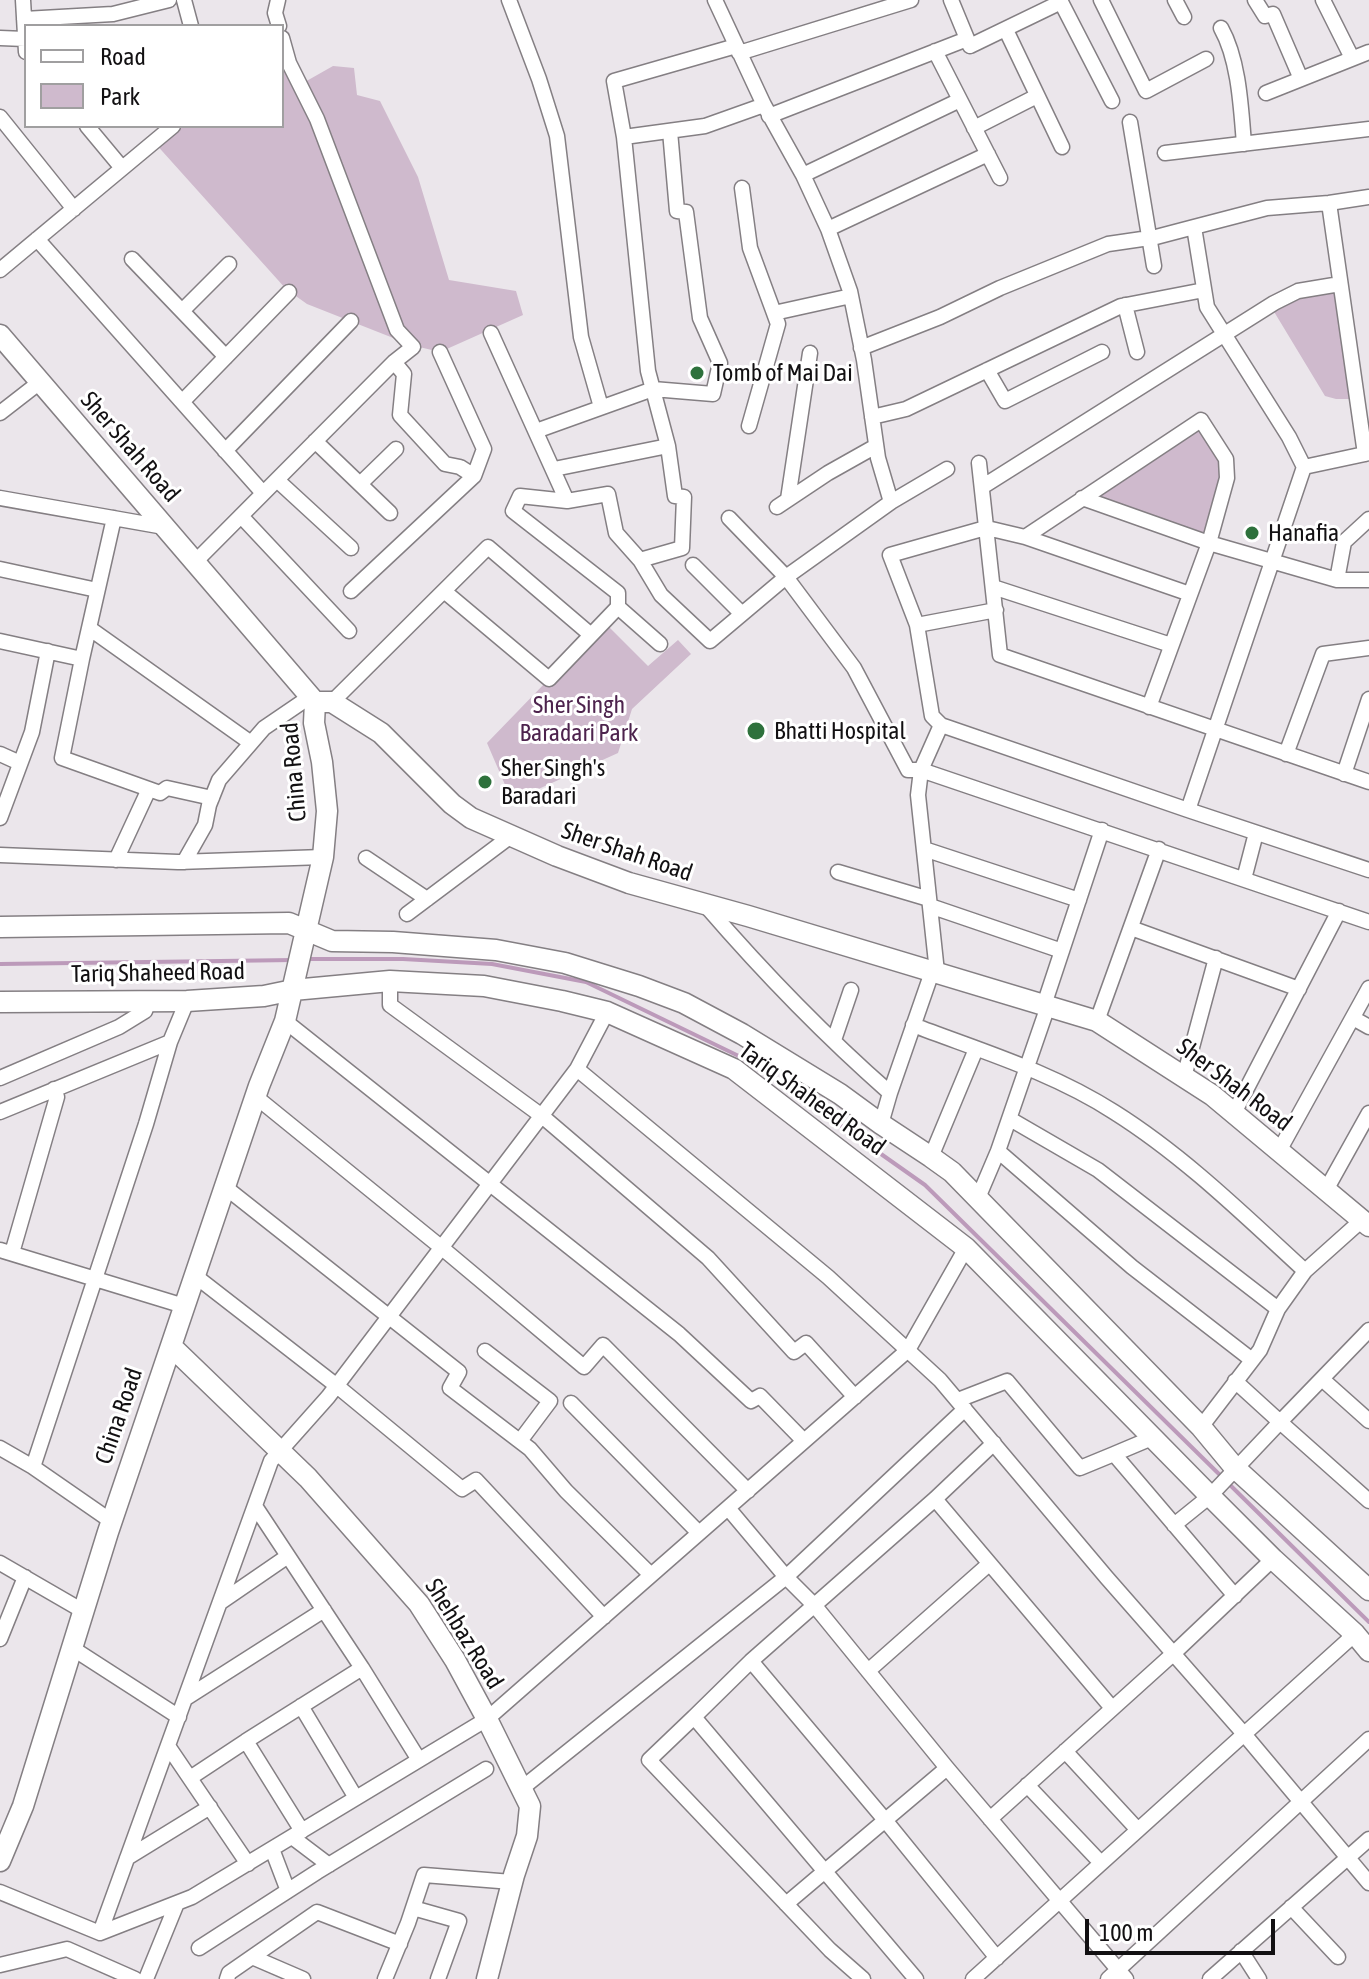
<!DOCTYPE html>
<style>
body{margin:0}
#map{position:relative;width:1369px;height:1979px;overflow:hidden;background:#ebe6eb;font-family:"Asap Condensed",sans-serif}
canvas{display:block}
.legend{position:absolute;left:24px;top:24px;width:260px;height:104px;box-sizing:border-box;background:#fff;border:2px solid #a09fa0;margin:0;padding:10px 14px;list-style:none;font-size:24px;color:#121012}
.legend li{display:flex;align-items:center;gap:16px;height:40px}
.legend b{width:40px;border:2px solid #a09fa0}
.scale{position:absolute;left:1085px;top:1919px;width:190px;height:36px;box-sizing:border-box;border:4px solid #121012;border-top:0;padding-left:10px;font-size:24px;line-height:28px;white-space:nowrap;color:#121012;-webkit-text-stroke:6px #fff;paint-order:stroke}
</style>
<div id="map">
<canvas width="1369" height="1979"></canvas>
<ul class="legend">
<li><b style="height:10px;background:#fff"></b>Road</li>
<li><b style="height:22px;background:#cfbacd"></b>Park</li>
</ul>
<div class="scale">100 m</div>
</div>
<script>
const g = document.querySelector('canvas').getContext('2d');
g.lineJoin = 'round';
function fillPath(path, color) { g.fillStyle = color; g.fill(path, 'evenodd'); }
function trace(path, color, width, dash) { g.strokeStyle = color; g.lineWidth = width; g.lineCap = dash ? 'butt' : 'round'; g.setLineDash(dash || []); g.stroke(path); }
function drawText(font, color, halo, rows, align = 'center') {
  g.font = font + ' "Asap Condensed",sans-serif'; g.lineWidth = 6; g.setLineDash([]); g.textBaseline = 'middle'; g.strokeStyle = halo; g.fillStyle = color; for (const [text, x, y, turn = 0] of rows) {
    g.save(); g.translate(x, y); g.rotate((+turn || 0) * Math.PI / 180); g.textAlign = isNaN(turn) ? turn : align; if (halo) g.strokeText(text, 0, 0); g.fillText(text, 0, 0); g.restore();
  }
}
fillPath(new Path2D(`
 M282,38L303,83L333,66L354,68L357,95L380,101L418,177L449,280L516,291L523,315L440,352L411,345L307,304L286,289L154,142L173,126H282Z
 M1340,284L1357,399H1336L1325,396L1270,305Z
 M1197,422L1226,459L1209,543L1082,498Z
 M604,622L648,666L678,640L691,654L632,709L618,753L512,801L487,743Z`), '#cfbacd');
trace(new Path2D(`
 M306,959H403L492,964L586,982L749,1061L925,1185L1223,1478
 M0,964L294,960
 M1229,1484L1369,1622`), '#bc9aba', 4);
const street = new Path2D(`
 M23,0L26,52
 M184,0L191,26
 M278,0L275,13L279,26
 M509,0L539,79L557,136L581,337L601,407
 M715,0L764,105L803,175L828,229L850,291L864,360L878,458L891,502
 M951,0L970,46L1061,2L1112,101
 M1101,0L1146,91L1206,59
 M1175,0L1184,17
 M1255,0L1265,16L1273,14L1301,79
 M1323,0L1352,58
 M24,19L113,14L169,0
 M1221,28C1239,60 1241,108 1244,144
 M1006,30L1062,147
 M0,38L25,39
 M736,46L614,81L624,137L705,126L764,105
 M935,51L1000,178
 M739,53L911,0
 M1266,93L1369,52
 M769,116L967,39
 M0,117L74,209
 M1130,122L1154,266
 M87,126L122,168
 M974,128L1037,96
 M624,137L648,371L668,446
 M1165,153L1369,129
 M803,175L960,100
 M742,188L750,248L774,313
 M1369,197L1329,203L1267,208L1194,227L1207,307L1289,437L1304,467L1369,453
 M1329,203L1365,454
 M828,229L988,154
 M37,239L263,493
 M132,259L226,357
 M0,270L173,126
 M1125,305L1137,352
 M182,311L229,264
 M491,333L567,501
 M861,348L940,317L1000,288L1108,244L1156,237L1194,227
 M440,352L484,449L474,476
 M987,370L1005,401L1102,352
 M182,402L289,292
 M0,413L40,382
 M872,417L906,409L1121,306L1204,290
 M749,426L778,324L774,313L851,296
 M536,431L653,389L713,394L720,363L700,318L686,212L677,211L670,131
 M315,441L390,513
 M225,451L351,321
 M979,463L1000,655L1369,782
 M559,468L668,446L675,496L684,497L682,548L640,560
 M277,480L351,548
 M360,484L396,449
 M982,487L1274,303L1298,291L1340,284
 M0,498L164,527
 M1082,498L1209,543L1337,580H1369
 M788,499L810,353
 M777,507L828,473L876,446
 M241,516L349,631
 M114,518L82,659L62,758L160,793L167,788L212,798
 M729,518L786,577L854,668L908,770H921L918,795L937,972
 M987,528L1025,537L1190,594
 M982,529L890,555L917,625L996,610
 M1025,537L1201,420L1226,459L1227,478L1209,543L1149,707
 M195,562L394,362L413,347L397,330L317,119L289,63L282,38
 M693,565L742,614
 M0,569L97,590
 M1337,580L1344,542L1369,519
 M993,587L1171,645
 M351,591L474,476L460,467L445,464L400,415L404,374L394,362
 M444,591L549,679L618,607L660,644
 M618,607V593L513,511L520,496L567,501L608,494L616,533L640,560L661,595L710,641L786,577L891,502L947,469
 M917,625L932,716L941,725
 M89,628L251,743
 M0,641L82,659
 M332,702L488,547L591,635
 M0,754L20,763
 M1286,754L1323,654L1369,648
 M1344,774L1369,699
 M1188,810L1304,467
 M0,818L32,732L48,651
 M924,849L1079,900
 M0,855L178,862L323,857
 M366,858L427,899
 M116,860L149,789
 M184,862L205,825L209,805L219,780L264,728L311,696
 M1369,870L1188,810L941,725L921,770L1369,922
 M838,872L929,899
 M1244,879L1256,833
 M706,906C763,972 824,1035 890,1093L881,1124
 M930,906L1062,951
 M407,914L511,836
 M1131,928L1299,989
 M390,981V1005L542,1116L708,1258L794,1352L806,1343L855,1397
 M1044,1005L1102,830
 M1353,1018L1369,1027
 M285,1021L679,1334L751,1401L760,1396L804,1441
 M1097,1021L1159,849
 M913,1025C981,1051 1052,1072 1114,1112C1184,1156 1244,1215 1305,1271
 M834,1040L851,990
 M577,1069L828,1277L940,1380L1107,1578L1244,1734L1369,1883
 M1184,1077L1216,958
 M0,1078L119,1027L145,1011L149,1000
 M890,1093L932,972
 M256,1097L442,1248L584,1367L603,1345L748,1491
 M0,1112L170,1042
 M1234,1113L1339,911
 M1010,1119L1098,1170L1278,1309
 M998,1151L1132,1267L1252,1360
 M1279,1151L1369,988
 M931,1157L976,1049
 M225,1187L459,1372L450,1388L530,1449L566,1491L651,1575
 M1326,1190L1369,1113
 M978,1198L998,1151L1048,1006
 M0,1250L184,1306
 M12,1253L57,1097L54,1089
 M194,1275L337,1386L462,1489L476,1480L604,1617
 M485,1351L550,1401L520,1441
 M1322,1379L1369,1421
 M1235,1381L1280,1422L1369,1330
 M958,1400L1007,1381L1080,1468L1114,1454L1235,1596
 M571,1403L699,1533
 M1201,1427L1260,1350L1278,1309L1305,1271L1362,1220
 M994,1443L935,1499L751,1661L885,1820L997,1958
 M0,1448L33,1467L111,1521
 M1114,1454L1152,1438
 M33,1467L146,1124L170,1042L187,1001
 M935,1499L1112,1708
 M255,1506L362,1668
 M728,1508L786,1577L815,1606L947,1768L1126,1979
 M1174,1525L1210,1496L1280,1422L1369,1501
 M0,1563L83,1611
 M221,1602L288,1556
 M0,1639L25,1577
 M72,1648L179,1717
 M751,1661L694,1717L916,1979
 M868,1671L989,1564
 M186,1698L324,1610
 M301,1706L356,1798
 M694,1717L649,1760L830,1950L863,1979
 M168,1746L248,1864
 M1065,1751L1138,1830
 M190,1778L246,1741
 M1027,1785L1101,1863
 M521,1789L786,1577L965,1409
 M990,1819L1174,1653L1273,1559
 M302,1831L246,1741L362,1668L419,1760
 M292,1837L329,1865
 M272,1849L288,1891
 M127,1858L210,1807
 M0,1892L100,1933L192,1897L487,1719L908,1350L966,1248
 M786,1904L947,1768
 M1291,1907L1338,1957
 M413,1908L459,1921L438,1979
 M100,1933L271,1461L328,1397L577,1069L607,1012
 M199,1948L317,1872L486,1769
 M1241,1951L1259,1979
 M252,1957L303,1979
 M0,1965L67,1949L135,1979
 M146,1979L177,1903
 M227,1979L229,1973L317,1912L400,1944
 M385,1979L408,1923L424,1875L512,1882
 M973,1979L1355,1634
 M1108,1979L1369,1739
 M1210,1979L1369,1839`);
const secondary = new Path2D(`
 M0,335L315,702
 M315,702H332L381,733L452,804L471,818L557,856L629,883L748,916L1097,1021L1212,1095L1369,1226
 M0,927L289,923L332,941L393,942L496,950L565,963L639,986L684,1003L742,1034L840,1094L881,1124L931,1157L952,1172L1201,1427L1235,1468L1369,1590
 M0,1002L187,1001L264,996L293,990L390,981L484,986L562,1001L607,1012L734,1069L966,1248L1210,1496L1273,1559L1355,1634L1369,1651
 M171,1346L308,1478L419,1604L455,1660L487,1719L530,1806L527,1836L514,1875L487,1979
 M0,1861L23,1806L108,1532L259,1086L285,1021L323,857L327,811L322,762L314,723L315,702`);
trace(street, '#847f83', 17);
trace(secondary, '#847f83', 23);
trace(street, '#fff', 14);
trace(secondary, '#fff', 20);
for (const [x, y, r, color] of [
 [697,373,8,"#2e713c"],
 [1252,533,8,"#2e713c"],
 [756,731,10,"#2e713c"],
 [485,782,8,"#2e713c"]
]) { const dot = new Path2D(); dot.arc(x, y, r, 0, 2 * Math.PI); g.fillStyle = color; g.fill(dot); trace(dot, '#fff', 3); }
drawText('24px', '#121012', '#fff', [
 ["Tomb of Mai Dai",713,373],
 ["Hanafia",1268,533],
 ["Bhatti Hospital",774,731],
 ["Sher Singh's",501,768],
 ["Baradari",501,796]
], 'left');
drawText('24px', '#121012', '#fff', [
 ["Sher Shah Road",130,447,49],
 ["China Road",294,772,-95],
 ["Sher Shah Road",627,852,19],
 ["Tariq Shaheed Road",158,973,-1],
 ["Sher Shah Road",1234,1085,37],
 ["Tariq Shaheed Road",812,1099,36],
 ["China Road",119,1416,-71],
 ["Shehbaz Road",464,1634,58]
]);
drawText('24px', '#4d234d', '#fff', [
 ["Sher Singh",579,705],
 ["Baradari Park",579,733]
]);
</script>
